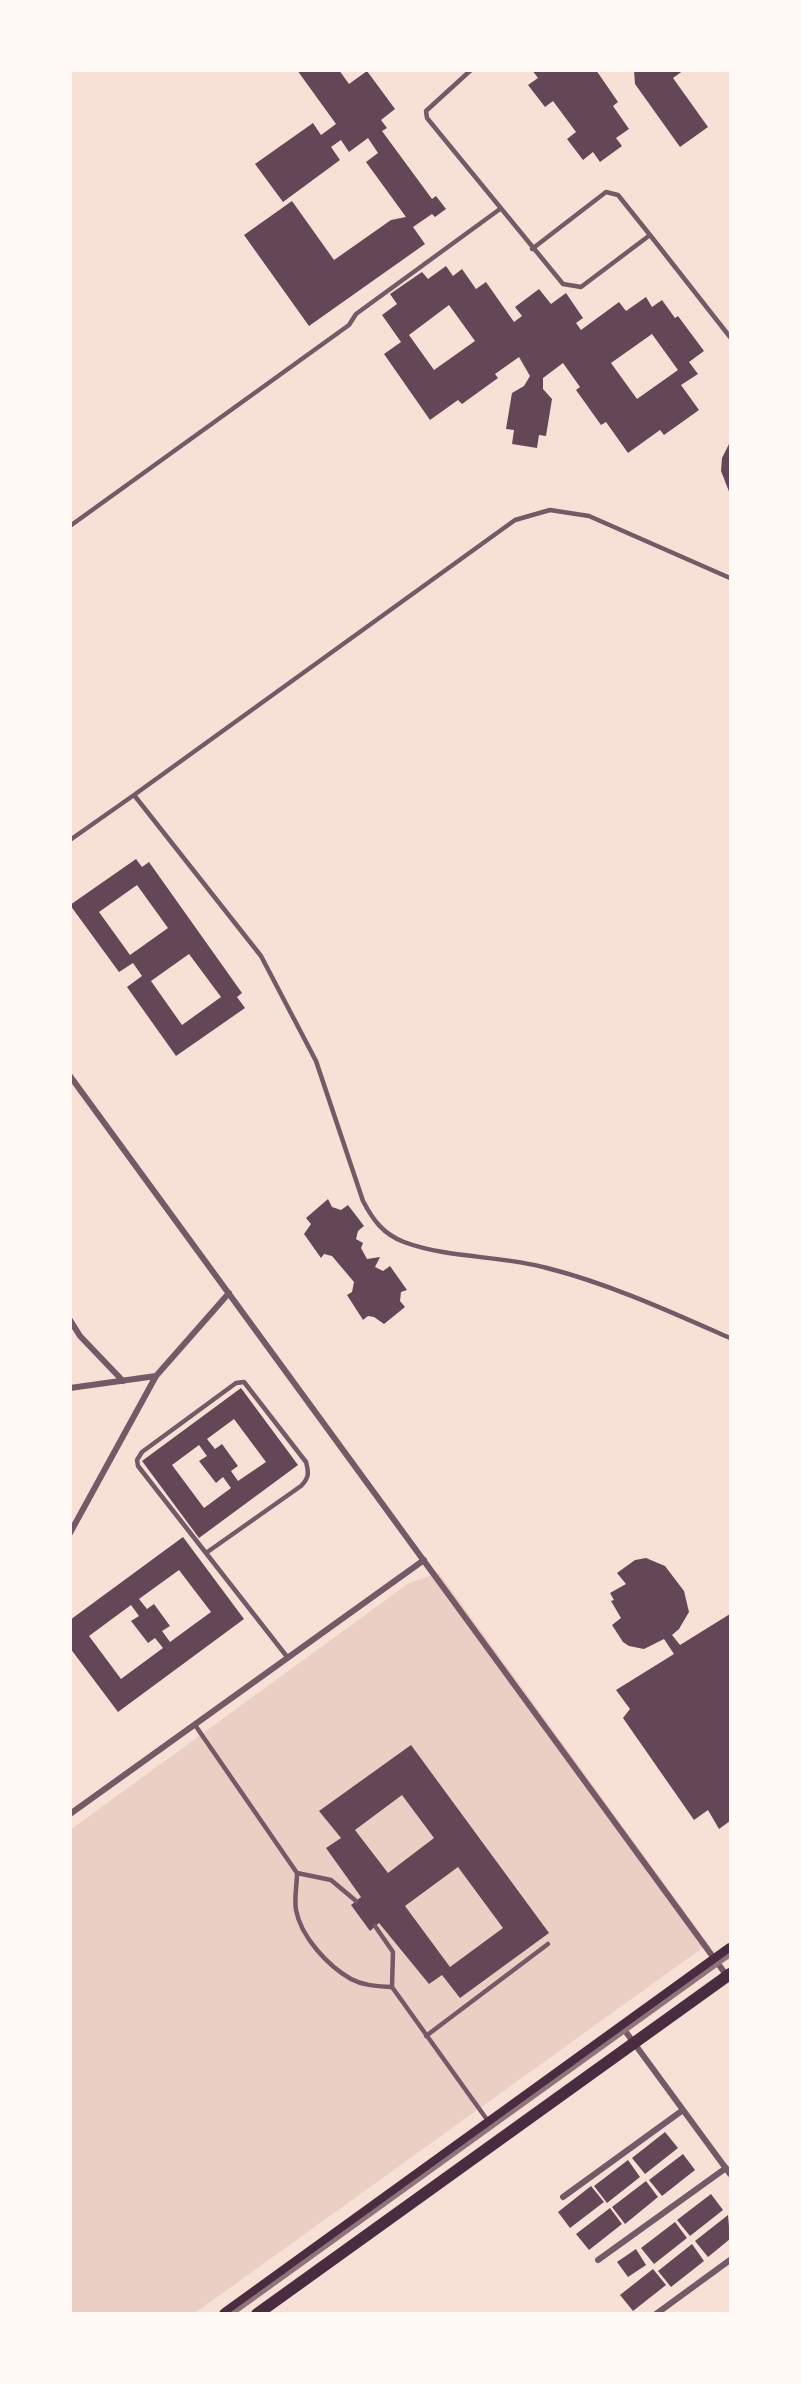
<!DOCTYPE html>
<style>
body{margin:0}
#map{position:relative;width:801px;height:2384px;overflow:hidden;background:#f7e1d7;font-family:Quicksand,sans-serif}
canvas{display:block}
.frame{position:absolute;inset:0;border:72px solid #fffaf5;pointer-events:none}
</style>
<div id="map">
<canvas width="801" height="2384"></canvas>
<div class="frame"></div>
</div>
<script>
const g = document.querySelector('canvas').getContext('2d');
g.lineJoin = 'round';
function fillPath(path, color) { g.fillStyle = color; g.fill(path, 'evenodd'); }
function trace(path, color, width, dash) { g.strokeStyle = color; g.lineWidth = width; g.lineCap = dash ? 'butt' : 'round'; g.setLineDash(dash || []); g.stroke(path); }
fillPath(new Path2D(`
 M439,1573L708,1944L195,2313H71L70,1830L409,1583Z`), '#ebcfc5');
fillPath(new Path2D(`
 M297,70H339L349,84L367,71L395,109L381,120L387,128L382,131L432,199L436,196L446,209L435,217L432,214L413,227L425,244L309,326L244,235L292,201L334,260L391,220L406,217L366,162L378,153L368,138L349,152L341,140L331,147L340,160L283,202L255,164L313,123L321,135L336,124Z
 M532,70H596L618,102L613,106L629,129L616,138L622,146L600,162L593,152L583,160L567,139L576,132L553,101L545,107L528,85L538,78Z
 M634,70H684L673,78L708,127L680,147L635,84Z
 M446,266L453,276L462,269L476,289L486,282L514,322L522,316L515,307L539,289L551,304L566,293L583,318L576,323L581,330L619,302L626,311L646,297L652,307L662,300L675,318L678,316L704,351L689,362L698,374L681,385L699,410L664,435L660,430L628,453L606,422L601,425L576,390L580,387L563,363L543,378V389L552,399L546,436L539,435L537,448L512,444L514,430L506,429L512,393L524,386L530,376L519,357L495,374L498,378L462,404L458,400L430,420L384,354L401,342L382,315L397,304L390,294L422,272L428,279ZM449,305L475,341L434,370L409,335ZM652,334L678,370L637,399L611,363Z
 M730,442V494L721,471L722,458Z
 M136,859L142,867L149,862L242,993L237,997L245,1008L176,1056L127,987L142,976L133,963L119,972L70,905ZM137,885L168,928L130,955L99,912ZM189,954L221,997L182,1025L151,981Z
 M328,1199L332,1207L341,1210L348,1205L364,1226L358,1231L356,1239L363,1243L361,1248L367,1259L380,1257L375,1267L383,1271L390,1266L407,1290L401,1292L400,1301L405,1307L384,1324L374,1317L368,1316L363,1320L347,1295L352,1292L354,1282L332,1256L324,1254L321,1258L304,1234L311,1224L306,1218Z
 M241,1388L298,1465L199,1538L142,1461ZM234,1419L266,1462L238,1481L231,1471L238,1466L222,1444L215,1449L207,1439ZM199,1445L207,1456L199,1461L216,1483L223,1477L231,1488L204,1508L172,1465Z
 M183,1537L244,1619L118,1712L70,1648V1620ZM179,1570L211,1612L170,1642L162,1631L170,1626L154,1604L147,1609L139,1599ZM131,1605L139,1616L131,1621L148,1643L155,1638L163,1648L121,1679L89,1636Z
 M646,1558L665,1566L684,1591L689,1612L679,1629L672,1635L680,1645L730,1614V1821L719,1829L708,1810L694,1820L623,1718L630,1709L616,1690L674,1654L664,1639L644,1649L629,1646L623,1642L612,1625L621,1618L611,1601L614,1600L610,1593L626,1584L617,1573L635,1560Z
 M411,1745L549,1933L460,1998L442,1975L429,1984L379,1923L370,1931L351,1905L361,1897L326,1848L341,1838L319,1811ZM402,1795L434,1838L388,1873L355,1830ZM458,1867L503,1928L450,1967L405,1906Z
 M665,2132L678,2148L645,2174L632,2158Z
 M683,2154L695,2170L662,2196L649,2180Z
 M628,2160L640,2177L607,2203L594,2186Z
 M646,2181L658,2197L625,2224L612,2207Z
 M591,2186L604,2202L570,2228L558,2212Z
 M711,2194L723,2210L690,2236L677,2220Z
 M610,2208L622,2224L589,2250L576,2234Z
 M728,2215L730,2239L708,2257L695,2241Z
 M675,2222L687,2238L654,2264L641,2248Z
 M692,2244L704,2261L671,2287L658,2271Z
 M636,2249L646,2265L628,2277L617,2262Z
 M653,2269L666,2285L633,2311L620,2295Z`), '#644757');
trace(new Path2D(`
 M471,70L426,111L427,118L563,284L581,287L650,235L730,337
 M532,249L606,192L618,195L650,235
 M70,526L349,325L356,314L500,209
 M730,578L589,516L550,510L515,520L134,795L261,956L316,1061L363,1201C373,1220 383,1234 404,1242C450,1259 500,1255 547,1268C610,1284 671,1312 730,1338
 M70,840L134,795
 M206,1553L301,1486C309,1478 309,1473 306,1462L244,1382L236,1383L142,1452L137,1460L138,1466L288,1658
 M195,1725L297,1873L331,1880L356,1901
 M297,1873C297,1885 294,1898 296,1910C301,1937 328,1966 351,1979C364,1986 378,1986 392,1987
 M375,1926L393,1952L392,1987L488,2121
 M426,2036L548,1944`), '#755966', 4.5);
trace(new Path2D(`
 M70,1076L727,1976
 M70,1320L80,1336L123,1381
 M70,1388L156,1376
 M70,1533L156,1376L229,1293
 M70,1814L424,1560
 M623,2028L730,2174
 M563,2197L683,2110
 M598,2260L726,2168
 M656,2314L730,2260`), '#755966', 6);
trace(new Path2D(`
 M225,2314L730,1949
 M257,2314L730,1974`), '#4a2c40', 12);
trace(new Path2D(`
 M232,2314L730,1955`), '#8f747c', 4.5);
</script>
